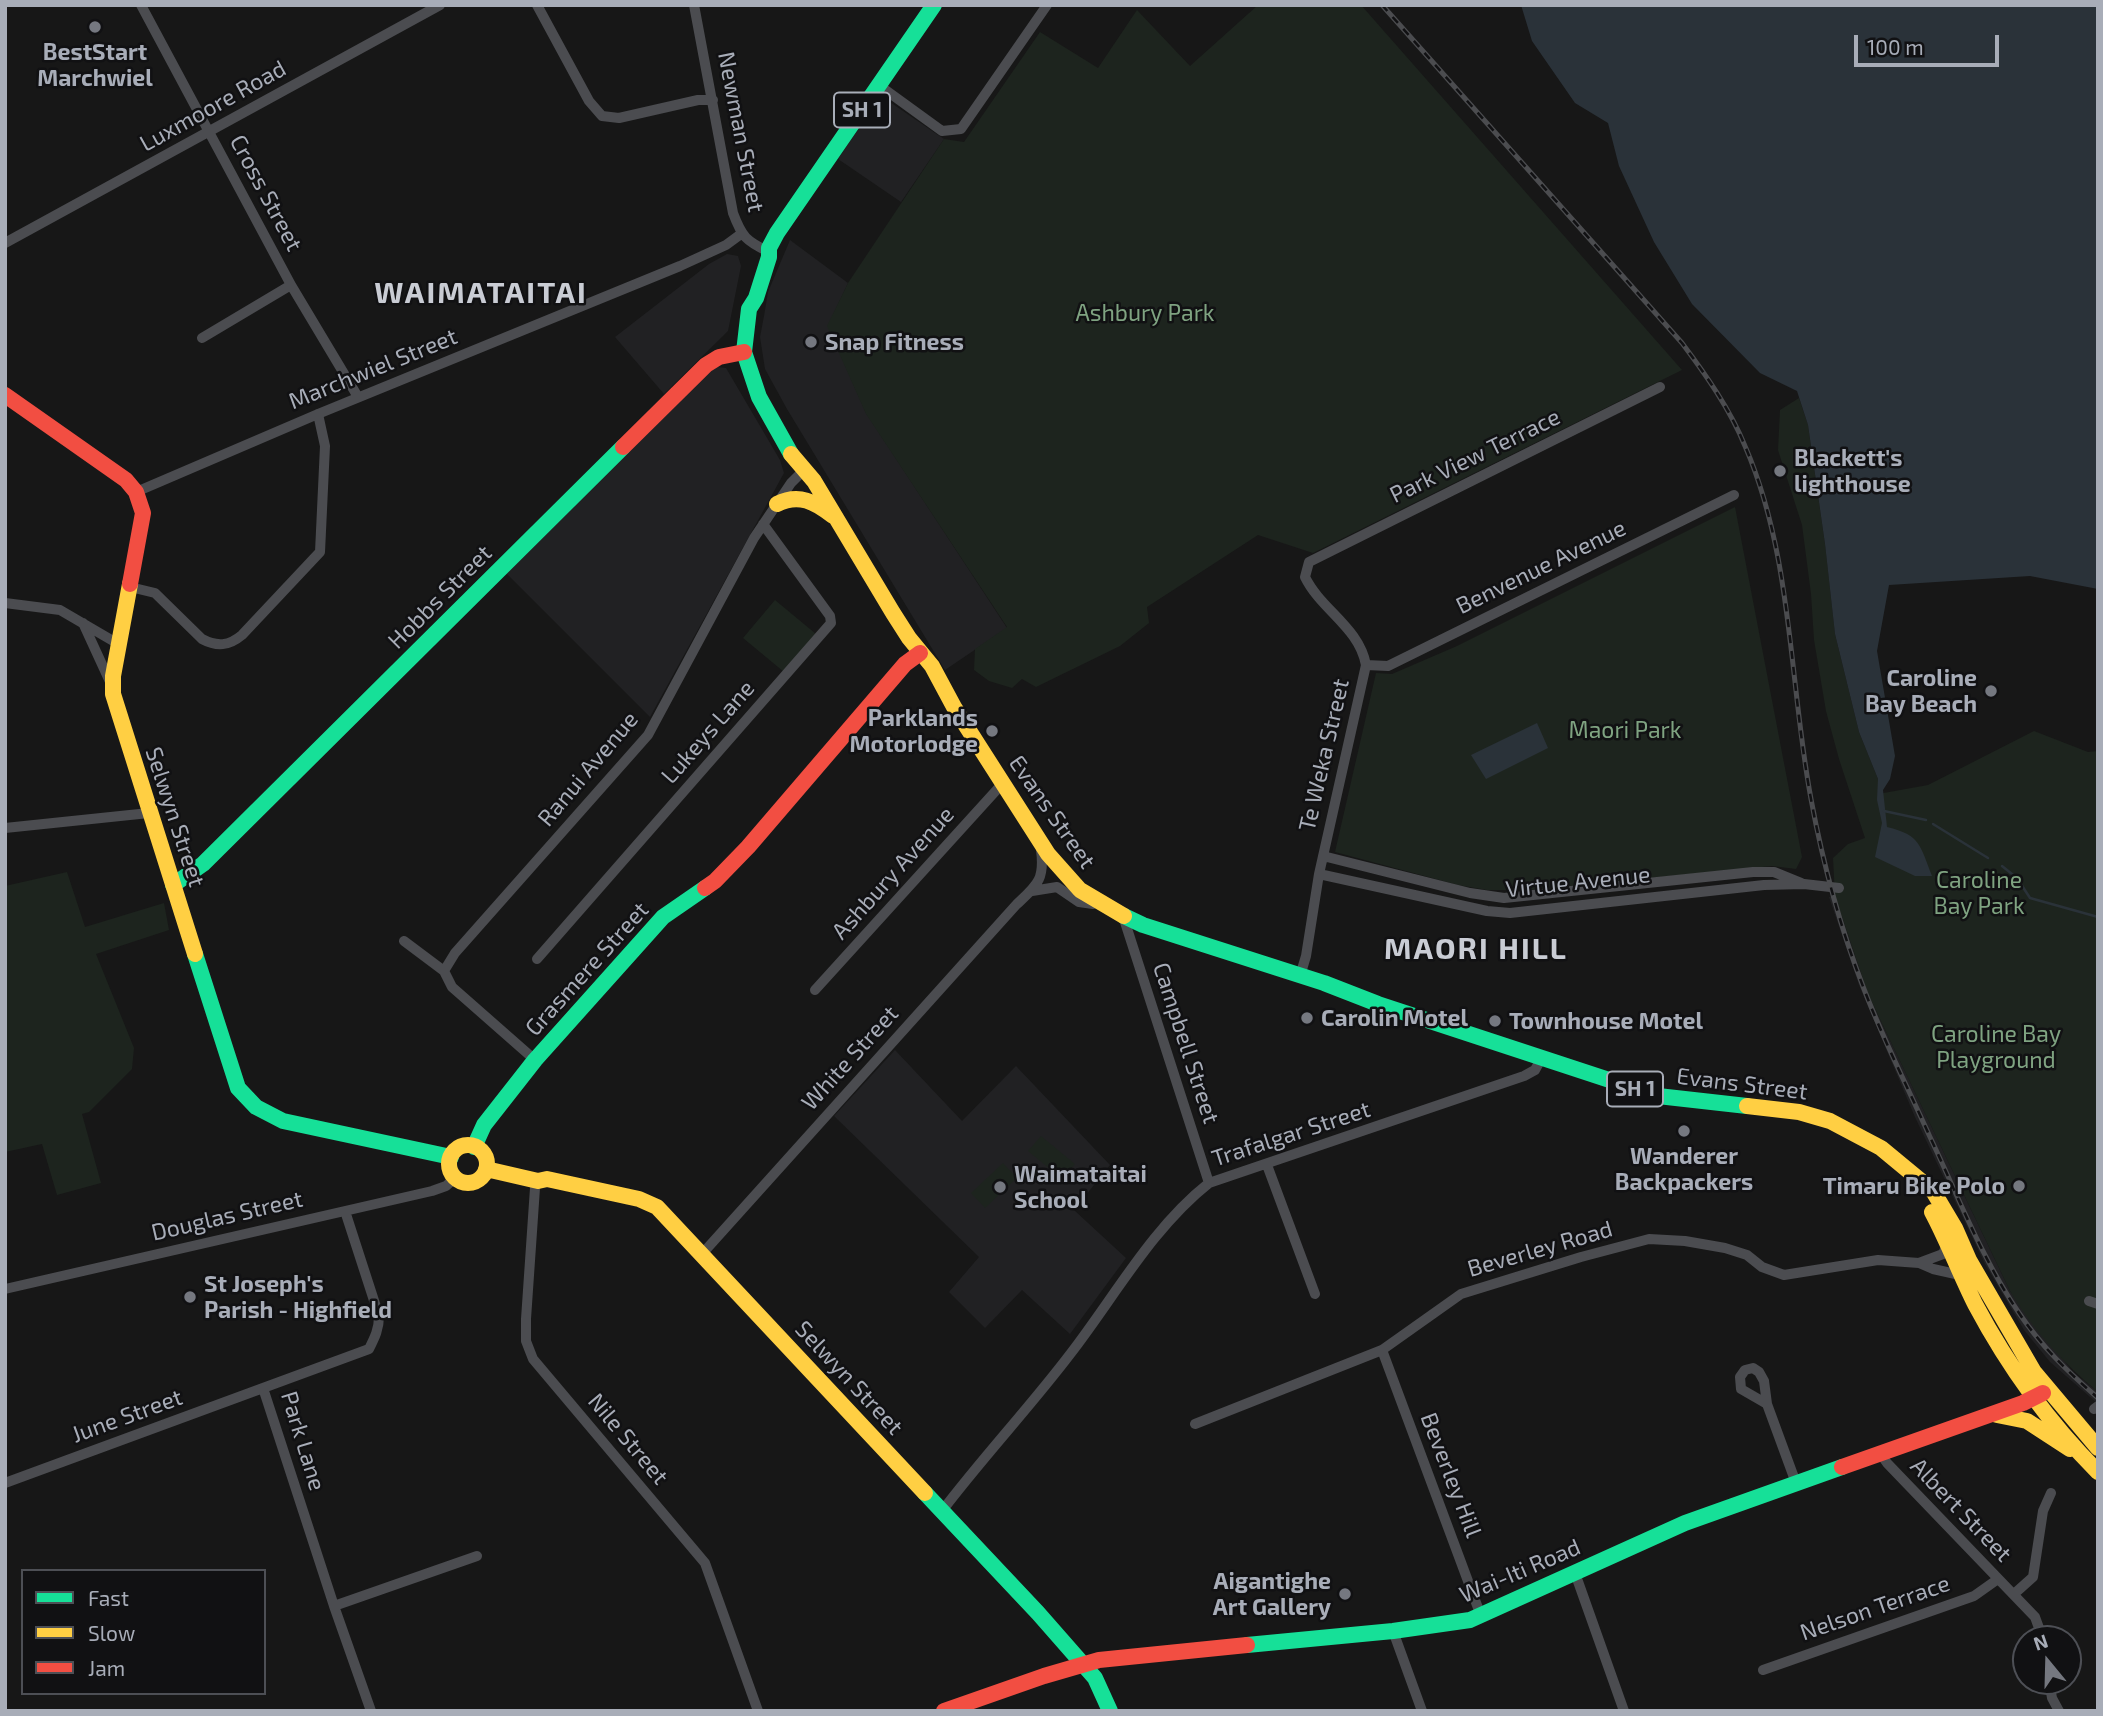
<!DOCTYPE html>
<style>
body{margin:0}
#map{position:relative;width:2103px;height:1716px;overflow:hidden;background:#171717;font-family:"Exo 2",sans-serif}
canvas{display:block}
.frame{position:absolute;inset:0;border:7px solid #a8adb8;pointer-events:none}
.legend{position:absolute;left:21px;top:1569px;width:245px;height:126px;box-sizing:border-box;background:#111113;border:2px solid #4d4f55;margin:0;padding:9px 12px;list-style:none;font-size:21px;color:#a8adb8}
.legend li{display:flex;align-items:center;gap:14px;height:35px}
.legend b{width:35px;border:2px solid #4d4f55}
.north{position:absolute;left:2012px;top:1625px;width:70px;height:70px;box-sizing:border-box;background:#111113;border:2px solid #4d4f55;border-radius:50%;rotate:341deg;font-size:19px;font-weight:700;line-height:28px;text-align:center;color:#a8adb8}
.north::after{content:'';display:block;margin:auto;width:24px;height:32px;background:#757880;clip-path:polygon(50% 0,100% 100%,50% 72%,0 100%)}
.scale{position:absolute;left:1854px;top:35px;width:145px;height:32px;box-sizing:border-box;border:4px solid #a8adb8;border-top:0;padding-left:9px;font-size:21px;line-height:24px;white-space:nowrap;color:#a8adb8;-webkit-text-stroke:5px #111113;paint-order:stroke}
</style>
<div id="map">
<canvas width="2103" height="1716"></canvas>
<div class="frame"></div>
<ul class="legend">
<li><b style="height:9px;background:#16e098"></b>Fast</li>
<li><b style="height:9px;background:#ffcf43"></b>Slow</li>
<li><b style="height:9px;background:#f24e42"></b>Jam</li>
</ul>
<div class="north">N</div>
<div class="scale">100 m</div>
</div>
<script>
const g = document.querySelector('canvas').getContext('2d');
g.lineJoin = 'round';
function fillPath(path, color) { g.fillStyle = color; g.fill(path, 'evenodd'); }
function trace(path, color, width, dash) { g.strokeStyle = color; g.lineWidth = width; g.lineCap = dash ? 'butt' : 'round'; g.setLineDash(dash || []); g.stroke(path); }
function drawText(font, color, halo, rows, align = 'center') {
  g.font = font + ' "Exo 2",sans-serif'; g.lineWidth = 5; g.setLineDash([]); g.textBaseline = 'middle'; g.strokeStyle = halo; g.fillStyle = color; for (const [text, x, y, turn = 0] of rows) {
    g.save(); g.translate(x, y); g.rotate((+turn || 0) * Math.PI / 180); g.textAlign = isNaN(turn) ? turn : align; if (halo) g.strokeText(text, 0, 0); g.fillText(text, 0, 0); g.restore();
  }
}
fillPath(new Path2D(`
 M881,96L944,139L901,202L838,159Z
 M790,240L848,283L828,326L866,413L1007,628L945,670L787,409L765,369L760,337L764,316L768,292Z
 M727,254L738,256L741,266L728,331L664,394L615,337L709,264Z
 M717,367L726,368L780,460L784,473L650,717L506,573L711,369Z
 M1835,896L1868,994L2010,1291L2073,1372L2098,1392L2097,1403L2050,1362L2024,1330L1985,1264L1915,1117L1859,985L1829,897Z
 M895,1050L962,1121L1016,1066L1110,1165L1074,1210L1126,1258L1070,1334L1022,1290L985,1328L949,1292L979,1257L834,1116Z`), '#212123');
fillPath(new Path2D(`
 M1258,5H1361L1682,370L1313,553L1258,535L1147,607L1149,623L1120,646L1036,687L1022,679L1012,688L989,681L974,670L975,649L1007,627L866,414L827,326L848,283L944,139L964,142L1040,32L1098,68L1137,10L1190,66Z
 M1799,398L1808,425L1825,544L1835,634L1859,732L1878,779V794L1928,785L2034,731L2088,752L2098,751V1392C2063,1363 2033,1330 2010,1291L1868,994L1835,896L1833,858L1848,844L1865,838L1839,759L1826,711L1814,640L1811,594L1802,525L1778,450L1780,410Z
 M1735,507L1802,857L1796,869L1772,866L1530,890H1487L1458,885L1335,852L1376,673L1392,674L1457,646Z
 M775,600L816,634L784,672L743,638Z
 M67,872L85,927L164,903L169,930L96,954L134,1048L132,1069L89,1112L82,1114L101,1183L57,1195L42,1144L5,1152V886Z
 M1041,1136L1075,1164L1062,1179L1028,1151Z
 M1003,1163L1017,1178L985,1208L971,1193Z`), '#1d241e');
fillPath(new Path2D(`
 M1521,5H2098V589L2030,576L1889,585L1877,651L1895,756L1890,779L1883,790L1887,827C1921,835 1920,846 1932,876H1915L1875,857L1882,823L1877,800L1878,779L1859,732L1835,634L1825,544L1808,425L1797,391L1760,373L1692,304L1654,242L1619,166L1608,123L1575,103L1532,41Z
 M1537,723L1548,748L1486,779L1471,755Z`), '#2a3239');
trace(new Path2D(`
 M1884,811L1926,820
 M1933,824L1988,858
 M2002,866L2017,878L2030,898L2098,917`), '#2a3239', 2.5);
trace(new Path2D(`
 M141,5L291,285L358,397
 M537,5L589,101L602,116L619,118L698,100H713
 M694,5L733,213C742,237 746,241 769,252
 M880,86L942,131L961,129L1047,5
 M5,243L440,5
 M202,338L291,285
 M136,492L318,414L680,266L726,245L741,234
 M130,587L155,593L202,639C217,647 229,646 242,635L320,552L325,446L318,414
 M5,603L60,610L120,645
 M83,623L111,684
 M1366,665L1388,666L1734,495
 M5,828L149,813
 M1323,856L1470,893L1504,898L1753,872H1774L1801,883
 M1319,874L1487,911L1510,913L1764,885L1804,884L1839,888
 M1032,891L1057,887L1079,902L1093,904
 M1123,916L1209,1183
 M404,941L444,971L452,987L535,1060
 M537,959L831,623L830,616L763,524
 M444,971L455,953L648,735L754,538L791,483L804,470
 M1300,976L1306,956L1319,874L1366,665C1359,627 1321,610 1305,577L1309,562L1660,387
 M815,990L1002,784
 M1267,1165L1315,1294
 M538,1181L535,1188L526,1319V1341L533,1359L705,1563L758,1711
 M345,1211L379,1316C379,1329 375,1337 369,1349L263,1388L334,1606L371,1711
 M702,1254L1016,905C1037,885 1045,880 1041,850
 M1919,1263L1943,1254L1947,1244
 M5,1289L432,1191L446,1186L455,1178
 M2089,1301L2098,1304
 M1382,1350L1481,1616
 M1767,1404L1741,1389L1740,1377L1745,1370L1753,1368L1759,1372L1764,1381L1767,1404L1796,1483
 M2094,1409L2098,1406
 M1195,1424L1382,1350L1461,1294L1581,1257L1649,1239L1685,1241L1725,1248L1747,1255L1762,1267L1784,1275L1878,1260L1919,1263L1933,1269L1960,1275
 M1880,1453L1887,1463L2035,1617L2043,1639
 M5,1483L263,1388
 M942,1511C983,1457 1030,1407 1071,1353C1115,1296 1152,1228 1209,1183L1524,1076L1535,1070L1541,1059
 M1575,1573L1624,1711
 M2014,1594L2033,1577L2043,1511L2051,1493
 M334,1606L477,1556
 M1393,1631L1422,1711
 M1763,1670L1974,1596L1998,1579
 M2049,1681L2052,1698L2059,1711`), '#4b4c50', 10);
trace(new Path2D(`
 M791,454L759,397L744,352L749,309L756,298L769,257V248L777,233L934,5
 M173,885L203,864L623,447
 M1124,916L1143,925L1324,983L1378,1004L1658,1096L1747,1106
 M195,954L238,1088L256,1107L283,1121L451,1157
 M474,1147L484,1125L535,1060L663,917L705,888
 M925,1493L1038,1613L1095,1678L1110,1711
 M1247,1645L1393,1631L1470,1620L1685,1523L1842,1467`), '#16e098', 16);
trace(new Path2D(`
 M791,454L814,481L893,613L909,638L932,666L954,707L1048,854L1080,890L1124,916
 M777,504C799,493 815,502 833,516
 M130,584L113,676V694L195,954
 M1747,1106L1799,1112L1830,1121L1881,1148L1933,1191L1955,1228L1969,1260L2034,1372L2098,1448
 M449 1164a19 19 0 1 1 38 0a19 19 0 1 1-38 0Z
 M486,1169L538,1181L547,1179L639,1199L657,1207L925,1493
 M1932,1212C1948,1242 1960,1274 1975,1304C2008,1366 2048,1422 2098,1472
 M1997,1415L2027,1421L2070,1449`), '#ffcf43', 16);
trace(new Path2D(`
 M5,395L126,480L136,492L143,513L130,584
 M623,447L706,365L719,357L744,352
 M705,888L715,881L748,847L905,664L920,653
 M1842,1467L2023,1403L2043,1393
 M944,1711L1044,1676L1099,1660L1247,1645`), '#f24e42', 16);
const rail = new Path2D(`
 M1382,5L1682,343C1706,375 1730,409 1745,446C1793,557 1789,682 1811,799C1823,864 1840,927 1864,989C1883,1039 1908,1088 1930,1137C1958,1196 1982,1259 2019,1313C2041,1346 2068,1372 2098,1398`);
trace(rail, '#4b4c4f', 5);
trace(rail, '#111113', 2.5, [8]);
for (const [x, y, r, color] of [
 [95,27,7,"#757880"],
 [811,342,7,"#757880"],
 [1780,471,7,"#757880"],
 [1991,691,7,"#757880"],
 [992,731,7,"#757880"],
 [1307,1018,7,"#757880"],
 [1495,1021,7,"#757880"],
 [1684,1131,7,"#757880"],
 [2019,1186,7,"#757880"],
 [1000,1187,7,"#757880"],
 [190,1297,7,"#757880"],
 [1345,1594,7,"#757880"]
]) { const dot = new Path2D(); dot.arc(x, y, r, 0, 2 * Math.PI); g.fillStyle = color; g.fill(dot); trace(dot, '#111113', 2.5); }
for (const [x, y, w] of [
 [862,110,56],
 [1635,1089,56]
]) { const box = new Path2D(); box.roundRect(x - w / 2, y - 17.5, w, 35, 5); g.fillStyle = '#111113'; g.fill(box); trace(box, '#a8adb8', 2); }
drawText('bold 21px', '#a8adb8', null, [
 ["SH 1",862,110],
 ["SH 1",1635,1089]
]);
drawText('bold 23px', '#a8adb8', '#111113', [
 ["BestStart",95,52,"center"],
 ["Marchwiel",95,78,"center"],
 ["Snap Fitness",825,342],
 ["Blackett's",1794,458],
 ["lighthouse",1794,484],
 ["Caroline",1977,678,"right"],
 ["Bay Beach",1977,704,"right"],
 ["Parklands",978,718,"right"],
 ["Motorlodge",978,744,"right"],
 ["Carolin Motel",1321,1018],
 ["Townhouse Motel",1509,1021],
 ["Wanderer",1684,1156,"center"],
 ["Backpackers",1684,1182,"center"],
 ["Waimataitai",1014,1174],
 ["School",1014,1200],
 ["Timaru Bike Polo",2005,1186,"right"],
 ["St Joseph's",204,1284],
 ["Parish - Highfield",204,1310],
 ["Aigantighe",1331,1581,"right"],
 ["Art Gallery",1331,1607,"right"]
], 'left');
drawText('23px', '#a8adb8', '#111113', [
 ["Luxmoore Road",213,106,-29],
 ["Newman Street",741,132,79],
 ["Cross Street",266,193,62],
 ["Marchwiel Street",373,369,-22],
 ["Park View Terrace",1475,456,-26],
 ["Benvenue Avenue",1541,567,-26],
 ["Hobbs Street",440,597,-45],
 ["Lukeys Lane",708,732,-49],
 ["Te Weka Street",1324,755,-77],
 ["Ranui Avenue",588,769,-50],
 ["Evans Street",1052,812,55],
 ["Selwyn Street",175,817,72],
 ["Ashbury Avenue",893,873,-48],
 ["Virtue Avenue",1578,882,-6],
 ["Grasmere Street",587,969,-48],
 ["Campbell Street",1186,1043,72],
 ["White Street",850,1058,-48],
 ["Evans Street",1742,1084,7],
 ["Trafalgar Street",1291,1134,-18],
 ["Douglas Street",227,1216,-13],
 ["Beverley Road",1540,1249,-16],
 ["Selwyn Street",849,1378,47],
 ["June Street",127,1416,-20],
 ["Nile Street",628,1439,50],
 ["Park Lane",303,1441,73],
 ["Beverley Hill",1451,1475,69],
 ["Albert Street",1961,1510,46],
 ["Wai-Iti Road",1520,1571,-23],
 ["Nelson Terrace",1875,1608,-19]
]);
drawText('23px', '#7fa381', '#111113', [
 ["Ashbury Park",1145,313],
 ["Maori Park",1625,730],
 ["Caroline",1979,880],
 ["Bay Park",1979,906],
 ["Caroline Bay",1996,1034],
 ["Playground",1996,1060]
]);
g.letterSpacing = '2px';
drawText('bold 30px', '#c9ccd4', '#111113', [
 ["WAIMATAITAI",481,293],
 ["MAORI HILL",1476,949]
]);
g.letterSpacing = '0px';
</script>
